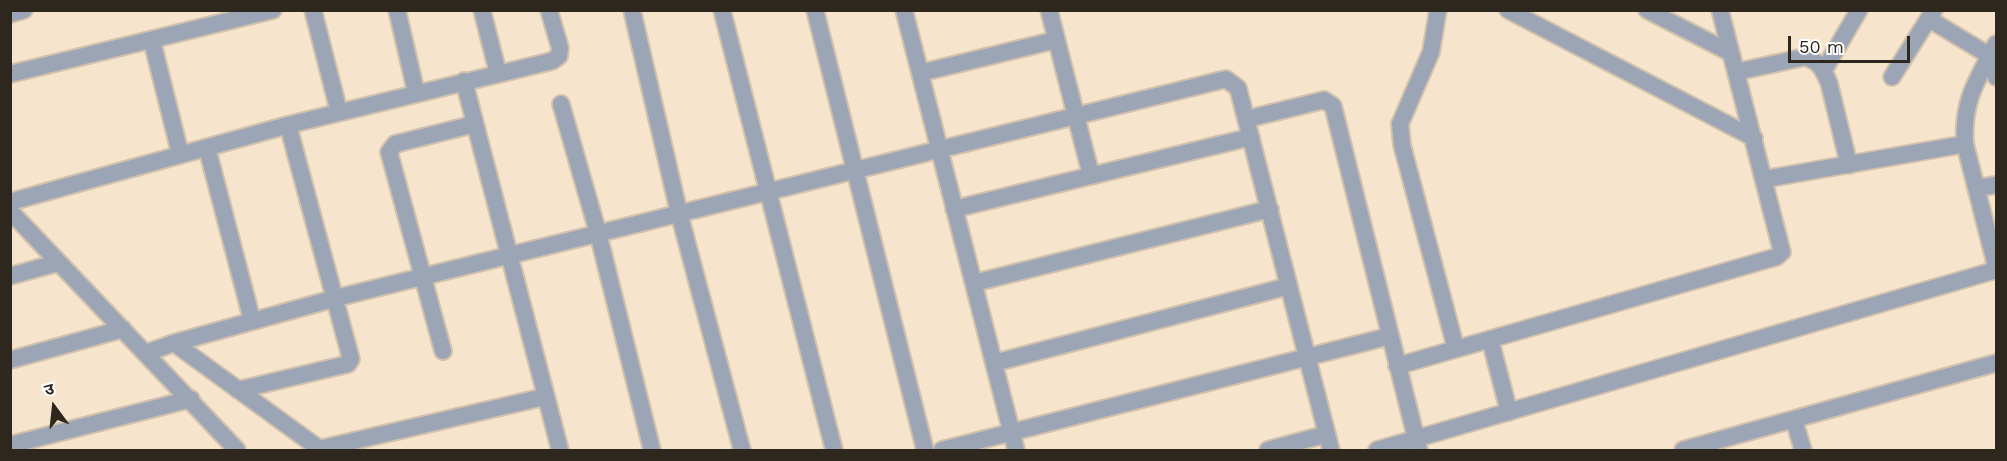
<!DOCTYPE html>
<meta charset="utf-8">
<style>
body{margin:0}
#map{position:relative;width:2007px;height:461px;overflow:hidden;background:#f6e4cc;font-family:"Work Sans","Noto Sans Devanagari",sans-serif}
canvas{display:block}
.frame{position:absolute;inset:0;border:12px solid #2e271e;pointer-events:none}
.north{position:absolute;left:24px;top:377px;width:60px;height:60px;-webkit-text-stroke:4px #fff;paint-order:stroke;rotate:345deg;font-size:16px;font-weight:700;line-height:24px;text-align:center;color:#2e271e}
.north::after{content:'';display:block;margin:auto;width:21px;height:27px;background:#2e271e;clip-path:polygon(50% 0,100% 100%,50% 72%,0 100%)}
.scale{position:absolute;left:1788px;top:36px;width:122px;height:27px;box-sizing:border-box;border:3px solid #2e271e;border-top:0;padding-left:8px;font-size:18px;line-height:21px;white-space:nowrap;color:#2e271e;-webkit-text-stroke:4px #fff;paint-order:stroke}
</style>
<div id="map">
<canvas width="2007" height="461"></canvas>
<div class="frame"></div>
<div class="north">उ</div>
<div class="scale">50 m</div>
</div>
<script>
const g = document.querySelector('canvas').getContext('2d');
g.lineJoin = 'round';
function trace(path, color, width, dash) { g.strokeStyle = color; g.lineWidth = width; g.lineCap = dash ? 'butt' : 'round'; g.setLineDash(dash || []); g.stroke(path); }
const minor = new Path2D(`
 M313,10L339,112
 M397,10L416,92
 M482,10L498,73
 M632,10L679,213L742,450
 M722,10L834,450
 M815,10L925,450
 M904,10L1016,450
 M1049,10L1091,175
 M1438,10L1431,52L1400,124L1402,145L1456,349
 M1508,10L1754,138
 M1647,10L1731,53
 M10,14L24,10
 M1929,19L1990,56L1996,77
 M152,41L180,153
 M1996,44C1977,80 1962,101 1965,144L1996,266
 M1824,70L1859,10
 M1736,72L1805,57C1819,61 1823,69 1829,83L1849,165
 M920,73L1056,40
 M10,74L273,10
 M1892,77L1934,10
 M464,81L560,450
 M561,104L598,233L652,450
 M1247,119L1324,100L1333,106L1419,450
 M207,148L252,320
 M1765,179L1965,144
 M1976,188L1996,185
 M10,202L288,125L552,61L559,56L560,48L549,10
 M954,209L1251,137
 M10,211L237,450
 M10,276L57,263
 M974,283L1270,209
 M1490,339L1509,412
 M174,343L321,450
 M443,351L389,152L395,144L475,124
 M146,353L174,343L336,298L1226,79L1238,88L1331,450
 M10,360L123,329
 M994,363L1289,286
 M1397,366L1776,257L1782,252L1720,10
 M238,390L348,364L351,359L288,125
 M1794,420L1803,450
 M10,445L191,399
 M319,449L544,397
 M942,450L1390,336
 M1268,450L1327,434
 M1377,450L1996,270
 M1683,450L1996,363`);
trace(minor, '#d2c2ad', 20);
trace(minor, '#9ba5b5', 16);
</script>
